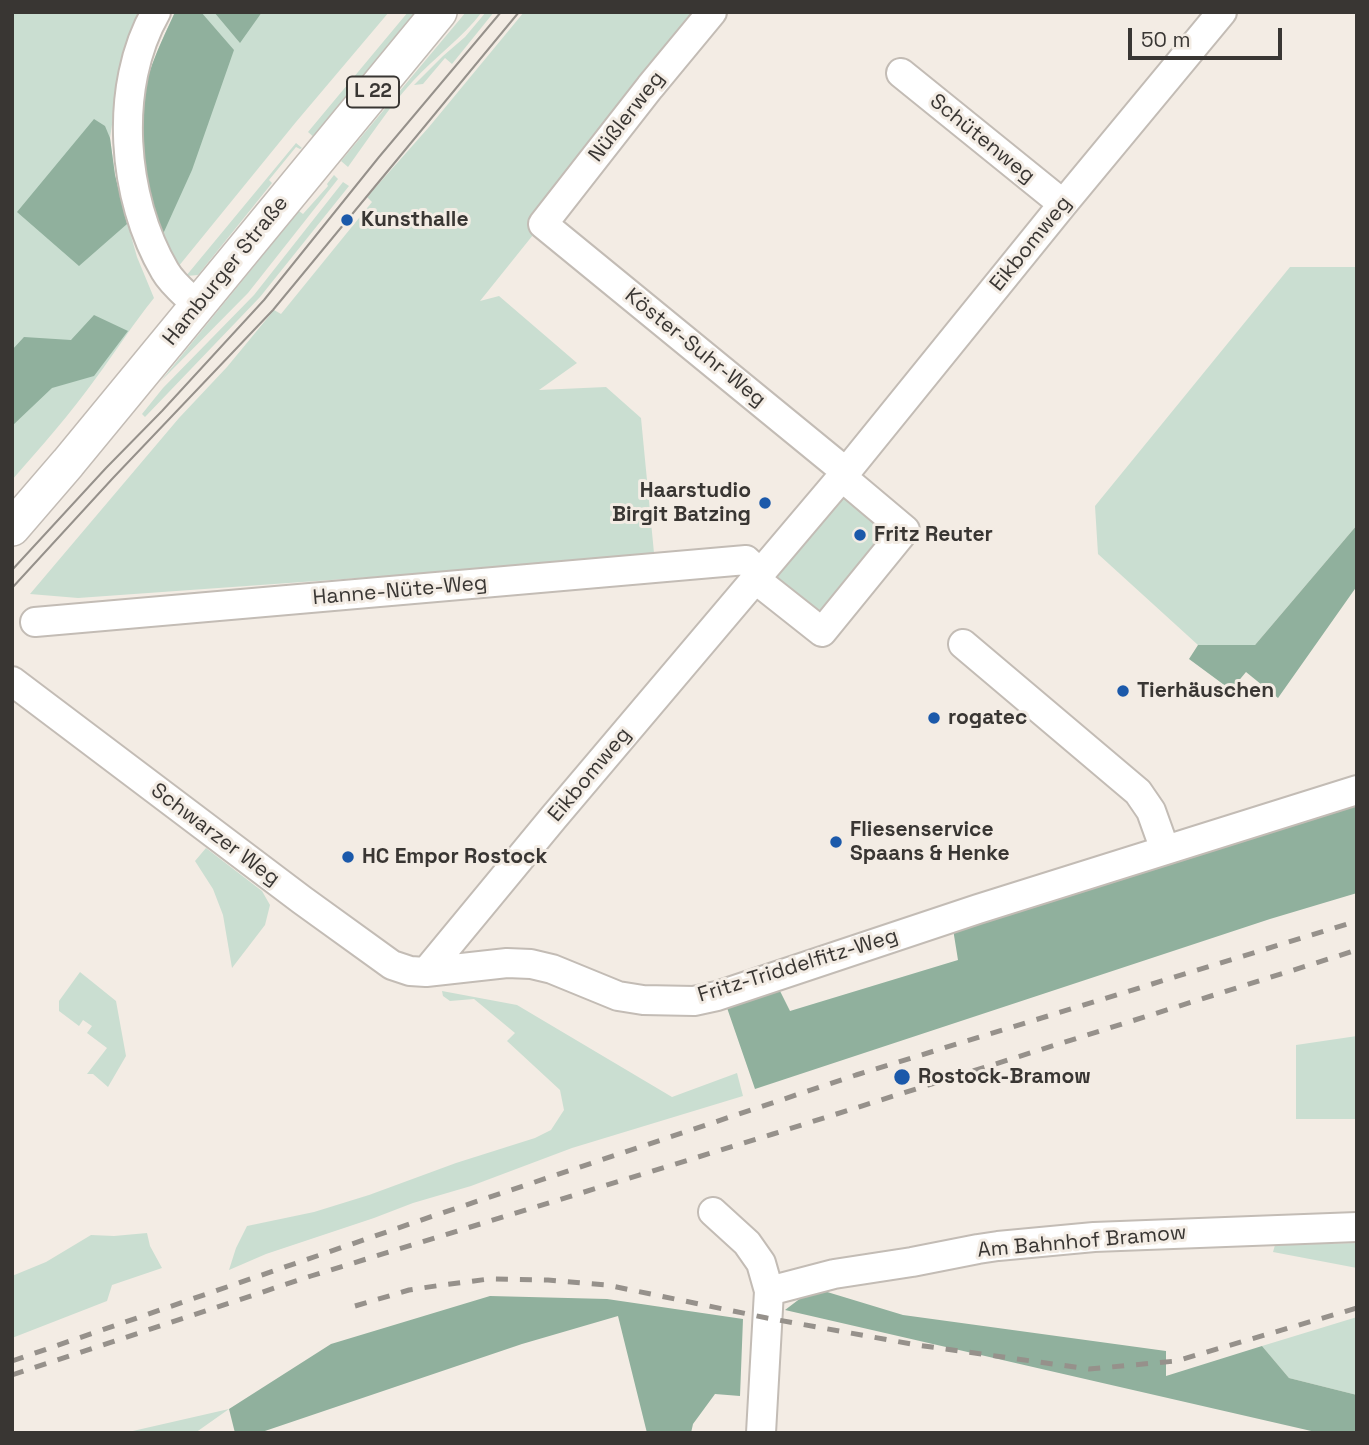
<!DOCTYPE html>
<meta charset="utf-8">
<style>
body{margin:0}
#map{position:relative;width:1369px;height:1445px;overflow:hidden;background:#f3ece4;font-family:"Space Grotesk",sans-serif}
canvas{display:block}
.frame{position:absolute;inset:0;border:14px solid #393633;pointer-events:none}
.scale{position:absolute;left:1128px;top:28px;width:154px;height:32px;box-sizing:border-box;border:4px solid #393633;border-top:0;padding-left:9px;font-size:21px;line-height:24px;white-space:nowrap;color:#393633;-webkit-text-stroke:5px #f3ece4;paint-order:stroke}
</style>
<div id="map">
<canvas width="1369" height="1445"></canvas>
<div class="frame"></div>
<div class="scale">50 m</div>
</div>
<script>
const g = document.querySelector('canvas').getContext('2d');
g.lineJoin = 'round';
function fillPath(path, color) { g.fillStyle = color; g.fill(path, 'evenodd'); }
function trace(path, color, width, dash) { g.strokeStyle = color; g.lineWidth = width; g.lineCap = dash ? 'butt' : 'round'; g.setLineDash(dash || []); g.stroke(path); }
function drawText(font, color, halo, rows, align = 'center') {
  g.font = font + ' "Space Grotesk",sans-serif'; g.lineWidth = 6; g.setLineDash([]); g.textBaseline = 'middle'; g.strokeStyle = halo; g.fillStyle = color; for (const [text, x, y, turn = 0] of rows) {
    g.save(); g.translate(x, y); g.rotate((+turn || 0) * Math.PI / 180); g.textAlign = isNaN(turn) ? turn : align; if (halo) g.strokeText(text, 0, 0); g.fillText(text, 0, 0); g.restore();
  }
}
fillPath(new Path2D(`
 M12,12H139L122,57L110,138L115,175L126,218L137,257L154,298C133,324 116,351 96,378C71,413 41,447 12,480Z
 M175,12H389L296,122L178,267C154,226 145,179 144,132C143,123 142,113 143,104C146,72 162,41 175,12Z
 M408,12H421L316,139L308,132Z
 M466,12H482C462,38 435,57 413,81C389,107 369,138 348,167L341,161Z
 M486,12H494L452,64L445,58L423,84L414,85L443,56L465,37Z
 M524,12H712L480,301L499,296L577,363L539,390L606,387L641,418L654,553L429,573L78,598L30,594L179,418L227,367L274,310L281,314L372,202L367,197L429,127Z
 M296,143L302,148L300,149L296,147L269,180L272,183L198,275L186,276Z
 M334,175L338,179L248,293L160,382L299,211L303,214L328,186L327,184Z
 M343,182L349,186L260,297L145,417L142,414L163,388L254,295Z
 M1290,267H1357V525L1255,645H1198L1098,554L1095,506Z
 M841,492L885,524L888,537L827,615L813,613L773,576Z
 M206,848L262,891L270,905L265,925L232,968L223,915L213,889L195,861Z
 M80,972L116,1001L126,1056L108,1087L93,1074H87L107,1048L87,1033L92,1026L83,1020L79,1026L59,1011V1001Z
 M442,991L517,1005L672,1097L737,1073L743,1096L572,1148L471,1186L413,1203L374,1218L266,1254L229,1270L236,1248L247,1226L314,1212L369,1195L456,1163L535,1138L551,1130L564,1110L560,1090L507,1041L515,1033L474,999L450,1001L443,996Z
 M1357,1036V1119H1296V1045Z
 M147,1233L150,1246L162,1268L112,1285L107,1301L12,1338V1276L46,1262L91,1235L114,1236Z
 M1357,1243V1268L1273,1252L1275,1245Z
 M1357,1317V1395L1289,1378L1262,1346Z
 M229,1409L195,1433H124Z`), '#caded1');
fillPath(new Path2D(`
 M175,12H201L234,50L192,170L163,234C159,222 154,210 151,198C143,172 141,132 143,105C145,73 162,41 175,12Z
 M214,12H262L240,43Z
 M94,119L105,126L110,138L115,175L127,224L79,266L17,212Z
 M94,315L128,331L94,376L52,388L12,426V350L24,337L71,340Z
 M1357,525V586L1278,698L1246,672L1231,690L1189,659L1198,645H1255Z
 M1357,802V893L1270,919L755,1089L725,1002L776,983L790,1011L958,960L953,929Z
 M814,1288L903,1315L1166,1351V1376L1262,1346L1289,1378L1357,1395V1433H1320L785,1310Z
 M490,1296L607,1299L743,1319L740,1396L715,1394L693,1424L691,1433H647L618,1316L522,1344L259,1433H235L229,1409L331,1344Z`), '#90b09d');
const minor = new Path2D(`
 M156,12C113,87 122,198 165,271C173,285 187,295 198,306
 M712,12L650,87L543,224L846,472
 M901,73L1063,204
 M755,579L822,632L905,530L842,477
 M35,622L746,560L760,573
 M963,644L1138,792L1151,811L1165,850
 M12,681L302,900L392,965L410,971L426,972L507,963L531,964L552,969L618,996L643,1000L694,1001L717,996L978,909L1357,790
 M426,972L554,817L846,472L1063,204L1222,12
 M713,1212L747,1243L761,1263L769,1291L761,1433
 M769,1291L834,1274L912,1262L978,1249L998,1246L1094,1237L1357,1227`);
const major = new Path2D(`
 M12,528L68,463L439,12`);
trace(minor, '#c3bcb5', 32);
trace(major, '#c3bcb5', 38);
trace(minor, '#fff', 28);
trace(major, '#fff', 35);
trace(new Path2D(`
 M12,570L106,468L162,411L264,300L379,157L501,12
 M12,588L113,478L273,310L519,12`), '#96918b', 2);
trace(new Path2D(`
 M355,1306L409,1290L442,1285L489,1279L548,1280L607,1285L767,1318L917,1345L1089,1369L1176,1361L1357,1308
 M12,1361L433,1216L856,1075L1357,921
 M12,1375L311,1276L773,1134L1357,950`), '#96918b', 5, [12, 12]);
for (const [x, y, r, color] of [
 [347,220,7,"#1b59aa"],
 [765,503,7,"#1b59aa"],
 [860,535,7,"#1b59aa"],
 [1123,691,7,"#1b59aa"],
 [934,718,7,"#1b59aa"],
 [836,842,7,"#1b59aa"],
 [348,857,7,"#1b59aa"],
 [902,1077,9,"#1b59aa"]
]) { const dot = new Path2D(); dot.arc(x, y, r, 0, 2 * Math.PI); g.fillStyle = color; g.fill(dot); trace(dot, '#f3ece4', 2.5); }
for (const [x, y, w] of [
 [373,92,52]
]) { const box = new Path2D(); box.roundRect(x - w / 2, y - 15.5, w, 31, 5); g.fillStyle = '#f3ece4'; g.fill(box); trace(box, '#393633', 2); }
drawText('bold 19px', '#393633', null, [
 ["L 22",373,92]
]);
drawText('21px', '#393633', '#f3ece4', [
 ["Nüßlerweg",627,117,-52],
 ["Schütenweg",982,139,39],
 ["Eikbomweg",1031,244,-51],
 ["Hamburger Straße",226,271,-51],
 ["Köster-Suhr-Weg",695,348,39],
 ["Hanne-Nüte-Weg",400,591,-5],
 ["Eikbomweg",590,775,-50],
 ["Schwarzer Weg",215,835,37],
 ["Fritz-Triddelfitz-Weg",798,966,-17],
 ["Am Bahnhof Bramow",1082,1242,-5]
]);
drawText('bold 21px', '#393633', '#f3ece4', [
 ["Kunsthalle",361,220],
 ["Haarstudio",751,491,"right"],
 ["Birgit Batzing",751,515,"right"],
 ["Fritz Reuter",874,535],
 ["Tierhäuschen",1137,691],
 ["rogatec",948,718],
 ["Fliesenservice",850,830],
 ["Spaans & Henke",850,854],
 ["HC Empor Rostock",362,857],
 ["Rostock-Bramow",918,1077]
], 'left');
</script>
